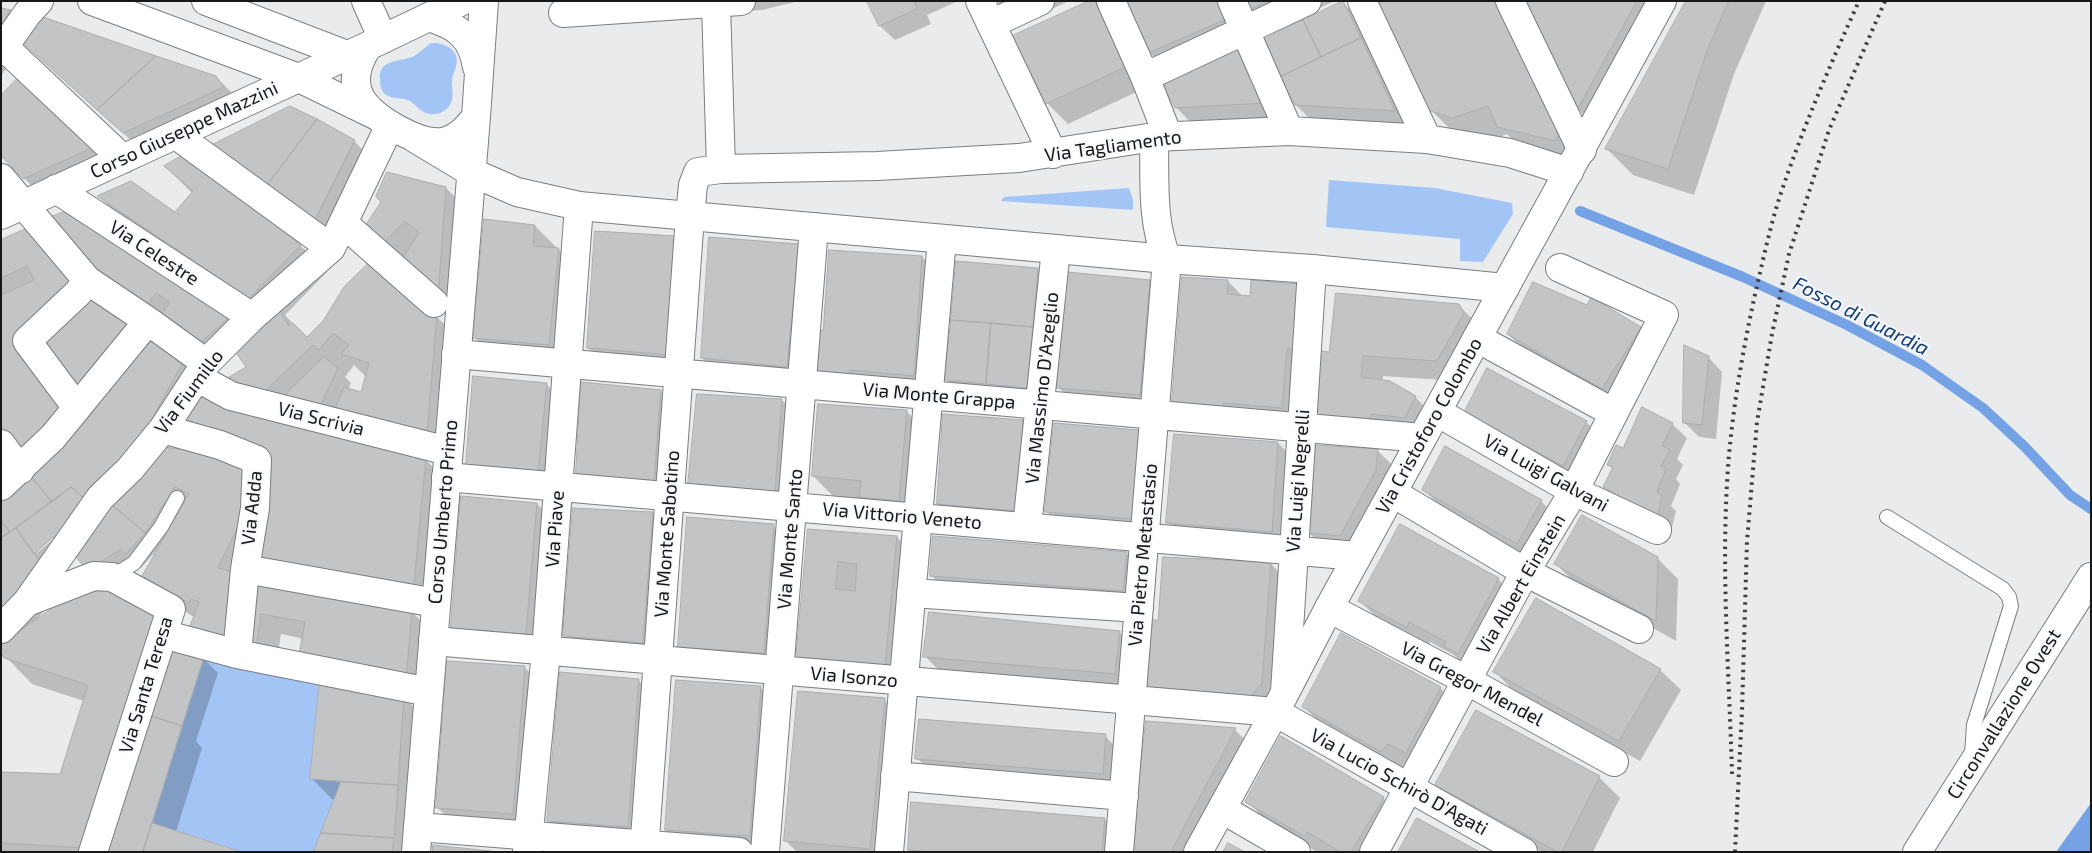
<!DOCTYPE html>
<meta charset="utf-8">
<style>
body{margin:0}
#map{position:relative;width:2092px;height:853px;overflow:hidden;background:#e9ebed;font-family:"Exo 2",sans-serif}
canvas{display:block}
.frame{position:absolute;inset:0;border:2px solid #161718;pointer-events:none}
</style>
<div id="map">
<canvas width="2092" height="853"></canvas>
<div class="frame"></div>
</div>
<script>
const g = document.querySelector('canvas').getContext('2d');
g.lineJoin = 'round';
function fillPath(path, color) { g.fillStyle = color; g.fill(path, 'evenodd'); }
function trace(path, color, width, dash) { g.strokeStyle = color; g.lineWidth = width; g.lineCap = dash ? 'butt' : 'round'; g.setLineDash(dash || []); g.stroke(path); }
function drawText(font, color, halo, rows, align = 'center') {
  g.font = font + ' "Exo 2",sans-serif'; g.lineWidth = 4; g.setLineDash([]); g.textBaseline = 'middle'; g.strokeStyle = halo; g.fillStyle = color; for (const [text, x, y, turn = 0] of rows) {
    g.save(); g.translate(x, y); g.rotate((+turn || 0) * Math.PI / 180); g.textAlign = isNaN(turn) ? turn : align; if (halo) g.strokeText(text, 0, 0); g.fillText(text, 0, 0); g.restore();
  }
}
fillPath(new Path2D(`
 M431,43C444,42 461,50 456,66C455,72 452,75 452,81C451,87 454,94 452,100C448,113 434,118 422,111C418,109 415,104 410,101C402,97 392,100 385,94C381,90 380,85 380,80C378,59 399,62 412,57C419,54 425,47 431,43Z
 M1329,180L1435,188L1512,203L1513,214L1483,262L1460,261V239L1326,227Z
 M1129,188L1133,200V210L1001,201L1004,197Z
 M204,657L320,680L310,778L341,782L314,852H242L152,823Z`), '#a3c5f6');
fillPath(new Path2D(`
 M2091,803V852H2056Z`), '#74a2e4');
fillPath(new Path2D(`
 M570,1H799L762,10L589,21Z
 M869,1H958L927,15L931,24L895,40L880,26Z
 M997,1H1069L1019,24Z
 M1094,1L1114,21L1145,88L1068,124L1047,103L1014,37Z
 M1125,1H1229L1247,40L1170,73L1149,52Z
 M1245,1H1335L1270,30L1249,9Z
 M1378,1H1508L1584,161L1525,153L1507,134L1479,144L1458,137L1431,110Z
 M1527,1H1646L1654,18L1663,28L1603,135L1578,109Z
 M1687,1H1766L1734,74L1694,195L1633,175L1607,149Z
 M1343,3L1357,17L1415,132L1317,126L1296,105L1281,76Z
 M1,9L11,11L33,33L216,77L237,98L145,153L24,43L1,76Z
 M1240,49L1279,117L1190,122L1176,107Z
 M20,78L112,170L45,199L24,178Z
 M354,141L375,162L334,244L289,208Z
 M185,156L301,246L327,272L285,315L307,339L324,321L436,316L463,343L453,459L292,417L228,379L247,367L236,350L220,365L94,271L228,318L249,339L263,329L125,222L99,196L175,214L193,194L166,167ZM354,365L366,377L362,394L348,390L351,383L345,377Z
 M446,188L467,209L458,318L421,285L365,229Z
 M535,226L556,247L555,249H558L579,270L569,365L495,358L474,337Z
 M28,230L186,356L198,394L279,424L426,460L452,486L439,619L414,614L433,633L427,699L402,695L424,717L408,852H316L336,799H332L311,778L321,680L304,639L281,634L276,668L170,602L144,576L158,549L141,568L136,563L103,584L73,551L49,567L62,587L36,621L203,658L218,673L196,741L202,748L176,832L236,852H1V774L61,776L84,701L32,684L3,654L1,655V241ZM182,425L217,454L168,449ZM57,532L59,534L37,553V549Z
 M596,233L689,375L609,369L588,348Z
 M798,245L808,387L723,379L702,358Z
 M922,257L942,278L935,396L837,393L825,332Z
 M1037,269L1058,290L1041,402L961,394L946,379Z
 M1150,281L1171,302L1160,416L1079,408L1058,387Z
 M1228,281L1243,297H1251L1298,285L1324,312L1321,353L1330,354L1458,305L1480,326L1458,381L1383,376V381L1415,397L1436,418L1426,438L1199,428L1173,402Z
 M1640,328L1661,348L1624,409L1529,355L1508,334Z
 M1708,357L1722,372L1716,439L1699,437L1684,422Z
 M546,384L567,405L559,492L467,464Z
 M661,392L682,412L675,502L598,495Z
 M782,400L803,421L796,512L710,505Z
 M906,411L927,432L919,521L863,499L834,497L813,476Z
 M1466,413L1586,422L1607,443L1584,486Z
 M1023,422L1044,443L1039,531L959,525L938,504Z
 M1672,424L1687,438L1677,459L1683,465L1676,479L1680,484L1671,506L1676,511L1671,531L1619,502L1604,487L1613,469L1608,465L1624,450Z
 M1138,431L1159,452L1153,539L1068,533L1047,512Z
 M1278,443L1299,464L1293,552L1188,543L1167,522Z
 M1377,450L1392,465L1390,484L1355,550L1324,547L1309,533Z
 M1423,489L1541,501L1562,522L1538,564L1444,510Z
 M537,504L558,525L547,654L473,648L452,627Z
 M652,513L673,534L663,664L585,656L564,635Z
 M773,526L794,547L784,674L700,667L679,646Z
 M810,530L897,537L918,558L905,687L818,679Z
 M1126,553L1147,574L1144,611L952,596L931,575Z
 M1657,558L1678,579L1676,641L1577,585L1556,564Z
 M1270,563L1296,590L1278,722L1151,621L1159,622Z
 M1498,579L1519,600L1466,667L1454,655L1430,642L1428,648L1381,622L1360,601Z
 M1119,632L1140,653L1135,695L945,677L925,656Z
 M524,667L545,688L534,834L458,828L437,807Z
 M1660,670L1681,690L1640,761L1516,693L1495,672Z
 M638,680L659,701L648,847L569,841L548,820Z
 M760,687L781,708L771,852L687,850L666,830Z
 M1440,688L1461,709L1402,772L1325,728L1304,707Z
 M884,700L905,721L892,852H797L786,841Z
 M1147,722L1235,730L1256,750L1203,852H1133Z
 M1105,736L1126,757L1123,794L938,779L917,758Z
 M1599,777L1620,798L1593,852H1542L1457,806L1436,785Z
 M1383,798L1404,819L1384,852H1317L1268,822L1247,801Z
 M1104,819L1125,840L1124,852H911L909,849Z`), '#0003');
trace(new Path2D(`
 M1580,211L1743,277L1847,325L1922,365L1983,408L2024,446L2070,495L2091,509`), '#74a2e4', 10);
const building = new Path2D(`
 M867,1H914L917,9L879,26Z
 M1089,1H1095L1125,67L1046,104L1012,36Z
 M1124,1H1219L1227,19L1148,53Z
 M1244,1H1267L1248,10Z
 M1343,1L1361,38L1321,57L1303,20Z
 M1377,1H1495L1559,134L1555,141L1497,127L1488,106L1452,118L1430,111Z
 M1526,1H1637L1577,110Z
 M1686,1H1729L1708,48L1668,169L1605,149Z
 M1,8L11,10L1,25Z
 M43,17L156,56L97,110L24,44Z
 M1303,20L1321,57L1280,77L1263,40Z
 M1361,38L1395,111L1295,105L1280,77Z
 M1240,47L1266,103L1175,108L1162,84Z
 M156,56L216,76L224,87L123,133L97,110Z
 M20,76L92,148L23,179L1,156V95Z
 M290,106L317,119L266,187L212,145Z
 M317,119L355,140L313,224L266,187Z
 M185,154L301,245L249,298L97,196L131,181L175,212L193,191L164,166Z
 M387,172L446,187L438,299L398,265L419,233L405,221L381,246L363,229L381,202L376,197Z
 M70,210L229,317L198,345L161,315L170,302L156,293L146,307L93,272L48,218Z
 M484,219L535,225L533,246L559,248L549,345L473,338Z
 M28,228L76,290L17,339L67,407L21,456L1,432V295L34,280L27,266L1,278V240Z
 M595,231L676,236L669,355L587,348Z
 M709,237L799,244L787,367L701,358Z
 M829,250L922,256L914,376L850,370L849,376L815,372L818,330H823Z
 M956,261L1038,268L1033,327L951,320Z
 M370,262L437,315L427,434L334,411L344,387L361,392L369,363L341,354L349,345L333,333L319,350L313,345L265,391L226,379L246,367L233,348L262,329L255,320L278,306L289,326L293,323L307,337L323,321L344,287Z
 M1067,272L1150,280L1140,395L1057,388Z
 M1182,277L1228,280L1227,294L1250,296L1251,280L1298,284L1293,349H1287L1282,408L1223,403V407L1172,402Z
 M1533,282L1587,305L1591,297L1641,327L1602,389L1507,334Z
 M89,291L134,324L78,393L38,340Z
 M1336,293L1459,304L1464,313L1437,361L1363,356L1361,377L1390,381L1416,396L1405,418L1371,414L1370,420L1313,414L1319,351L1329,352Z
 M951,320L991,323L986,384L945,380Z
 M991,323L1033,327L1027,388L986,384Z
 M153,329L187,355L140,441L86,500L71,487L52,502L29,474Z
 M1684,345L1709,356L1702,425L1683,423Z
 M324,357L338,368L319,408L284,396Z
 M1487,368L1587,421L1563,466L1464,413Z
 M473,376L547,383L538,471L466,465Z
 M581,382L661,390L654,482L576,475Z
 M198,394L279,423L426,459L413,594L254,562L267,453L179,423Z
 M697,394L782,399L775,492L688,485Z
 M818,404L907,410L899,501L859,497L861,481L812,476Z
 M1642,407L1673,423L1662,446L1670,450L1661,466L1666,468L1657,492L1662,496L1657,518L1603,487L1613,467L1607,465L1616,445L1623,448Z
 M943,414L1023,420L1018,511L937,504Z
 M1054,423L1139,430L1133,519L1045,512Z
 M1174,434L1278,442L1272,532L1166,523Z
 M1316,445L1378,449L1376,470L1340,536L1308,533Z
 M1445,446L1542,500L1517,544L1422,490Z
 M163,447L218,453L248,463L243,516L218,568L240,574L226,643L189,629L199,602L191,599L189,603L142,576L189,494L175,487L145,533L108,501Z
 M29,474L52,502L10,532L1,521V495Z
 M71,487L86,500L57,539L53,537L34,554L16,528Z
 M461,496L537,503L526,634L451,628Z
 M108,501L145,533L126,554L120,550L87,570L70,550Z
 M573,508L653,512L643,643L563,636Z
 M1582,515L1658,557L1656,621L1554,564Z
 M687,517L774,524L764,653L678,647Z
 M1,521L10,532L1,538Z
 M1400,524L1499,578L1458,654L1443,646L1446,642L1409,622L1407,628L1358,601Z
 M16,528L42,565L1,615V538Z
 M808,529L897,536L885,667L796,659ZM838,562L857,564L855,591L836,589Z
 M933,536L1127,552L1123,591L930,576Z
 M1163,557L1271,562L1262,683L1251,696L1145,691L1150,620H1158Z
 M252,577L412,611L406,679L298,660L305,622L261,614L256,647L242,645Z
 M89,583L160,609L84,848L1,843V772L60,774L88,685L4,658L1,653V644Z
 M1536,598L1661,669L1619,741L1493,672Z
 M929,612L1120,631L1115,674L923,657Z
 M1341,633L1441,687L1406,753L1388,744L1381,752L1302,707Z
 M169,647L204,657L182,726L148,715Z
 M447,661L525,666L513,814L436,808Z
 M560,672L639,679L628,827L547,821Z
 M320,680L404,694L398,785L310,779Z
 M676,680L761,686L750,836L665,830Z
 M798,691L885,698L870,849L784,841Z
 M1476,710L1600,776L1562,852H1558L1435,785Z
 M148,715L182,726L143,852H110L105,851Z
 M919,719L1106,734L1103,774L915,759Z
 M1146,721L1236,728L1171,852H1132Z
 M1281,736L1384,797L1351,852H1341L1307,832L1304,836L1245,802Z
 M341,782L398,785L394,838L321,833Z
 M911,802L1105,818L1102,852H932L908,850Z
 M1417,818L1480,852H1398Z
 M152,823L242,852H143Z
 M321,833L394,838L392,852H314Z
 M1228,843L1245,852H1223Z
 M433,845L500,852H433Z`);
fillPath(building, '#c2c4c6');
trace(building, '#abacaf', 1);
const lane = new Path2D(`
 M1887,517L2003,589L2009,597L2011,606L1974,725L1972,755
 M112,577L134,563L161,527L177,498`);
const street = new Path2D(`
 M92,1L299,78L373,114
 M206,1L347,55
 M366,1L383,39
 M980,1L1053,154
 M1111,1L1145,77L1168,136
 M1232,1L1289,131
 M1362,1L1427,139
 M1510,1L1582,150
 M716,3L721,169
 M563,13L741,1
 M991,24L1040,1
 M4,47L123,159
 M1,51L27,14L39,1
 M1145,77L1307,1
 M176,135L331,248
 M1,178L87,280L148,321L206,363
 M56,189L252,317
 M343,223L434,303
 M1477,338L1614,413
 M456,354L1422,438
 M198,378L231,396L448,451
 M77,408L27,341L78,293L87,280
 M1437,412L1574,491L1657,530
 M163,429L220,445L257,460L255,508L245,569L237,654
 M1,444L20,470
 M446,477L1357,556
 M1,486L53,437L148,321
 M1393,493L1525,572L1639,629
 M1027,527L1056,249
 M245,569L436,603
 M911,593L1139,608
 M27,602L94,576L112,577L171,609L93,852
 M1329,608L1466,680L1614,762
 M1,629L27,602L100,498L130,469L163,429L206,363L252,317L331,248L390,125
 M163,634L237,654L429,692
 M433,641L1275,712L1523,852
 M1285,692L1312,269
 M895,776L1124,796
 M1222,809L1296,852
 M418,827L739,852
 M527,852L546,651L579,206
 M644,852L690,216L693,185L698,172L721,169L877,166L1019,158L1154,137L1289,131L1427,139L1510,153L1569,172
 M765,852L814,227
 M889,852L942,239
 M1119,852L1167,259C1151,221 1155,178 1154,137
 M1374,852L1525,572L1574,491L1664,315L1560,268`);
const secondary = new Path2D(`
 M462,1L368,46C341,87 362,110 399,130C412,137 428,144 443,142C458,139 467,128 476,117L484,1
 M429,17C457,26 472,36 477,67
 M416,139L471,172L517,192L579,206L1167,259L1312,269L1505,288
 M1,215L368,46
 M416,852L476,117
 M1198,852L1275,712L1329,608L1662,1
 M1917,852L2091,577`);
trace(lane, '#7b7d7f', 16);
trace(street, '#7b7d7f', 30);
trace(secondary, '#7b7d7f', 30);
trace(lane, '#fff', 14);
trace(street, '#fff', 28);
trace(secondary, '#fff', 28);
trace(new Path2D(`
 M1732,774C1729,668 1720,561 1729,455C1734,400 1744,344 1756,290C1764,256 1771,222 1782,190C1804,125 1831,63 1859,1
 M1735,852L1742,711L1747,541L1757,422L1772,334L1789,254L1829,130L1885,1`), '#3e3f40', 4, [2.5, 5]);
drawText('19px', '#161718', '#f6f8fb', [
 ["Corso Giuseppe Mazzini",184,130,-25],
 ["Via Tagliamento",1113,146,-8],
 ["Via Celestre",154,253,33],
 ["Via Massimo D'Azeglio",1042,388,-84],
 ["Via Fiumillo",189,392,-53],
 ["Via Monte Grappa",939,396,5],
 ["Via Scrivia",321,419,14],
 ["Via Cristoforo Colombo",1429,426,-61],
 ["Via Luigi Galvani",1546,473,29],
 ["Via Luigi Negrelli",1298,481,-86],
 ["Via Adda",252,508,-84],
 ["Corso Umberto Primo",443,512,-85],
 ["Via Vittorio Veneto",902,516,5],
 ["Via Piave",555,529,-86],
 ["Via Monte Sabotino",667,534,-86],
 ["Via Monte Santo",790,539,-85],
 ["Via Pietro Metastasio",1143,555,-85],
 ["Via Albert Einstein",1521,584,-60],
 ["Via Isonzo",854,677,5],
 ["Via Gregor Mendel",1472,684,28],
 ["Via Santa Teresa",146,685,-73],
 ["Circonvallazione Ovest",2004,714,-58],
 ["Via Lucio Schirò D'Agati",1399,782,29]
]);
drawText('italic 20px', '#103c77', '#f6f8fb', [
 ["Fosso di Guardia",1861,316,27]
]);
</script>
